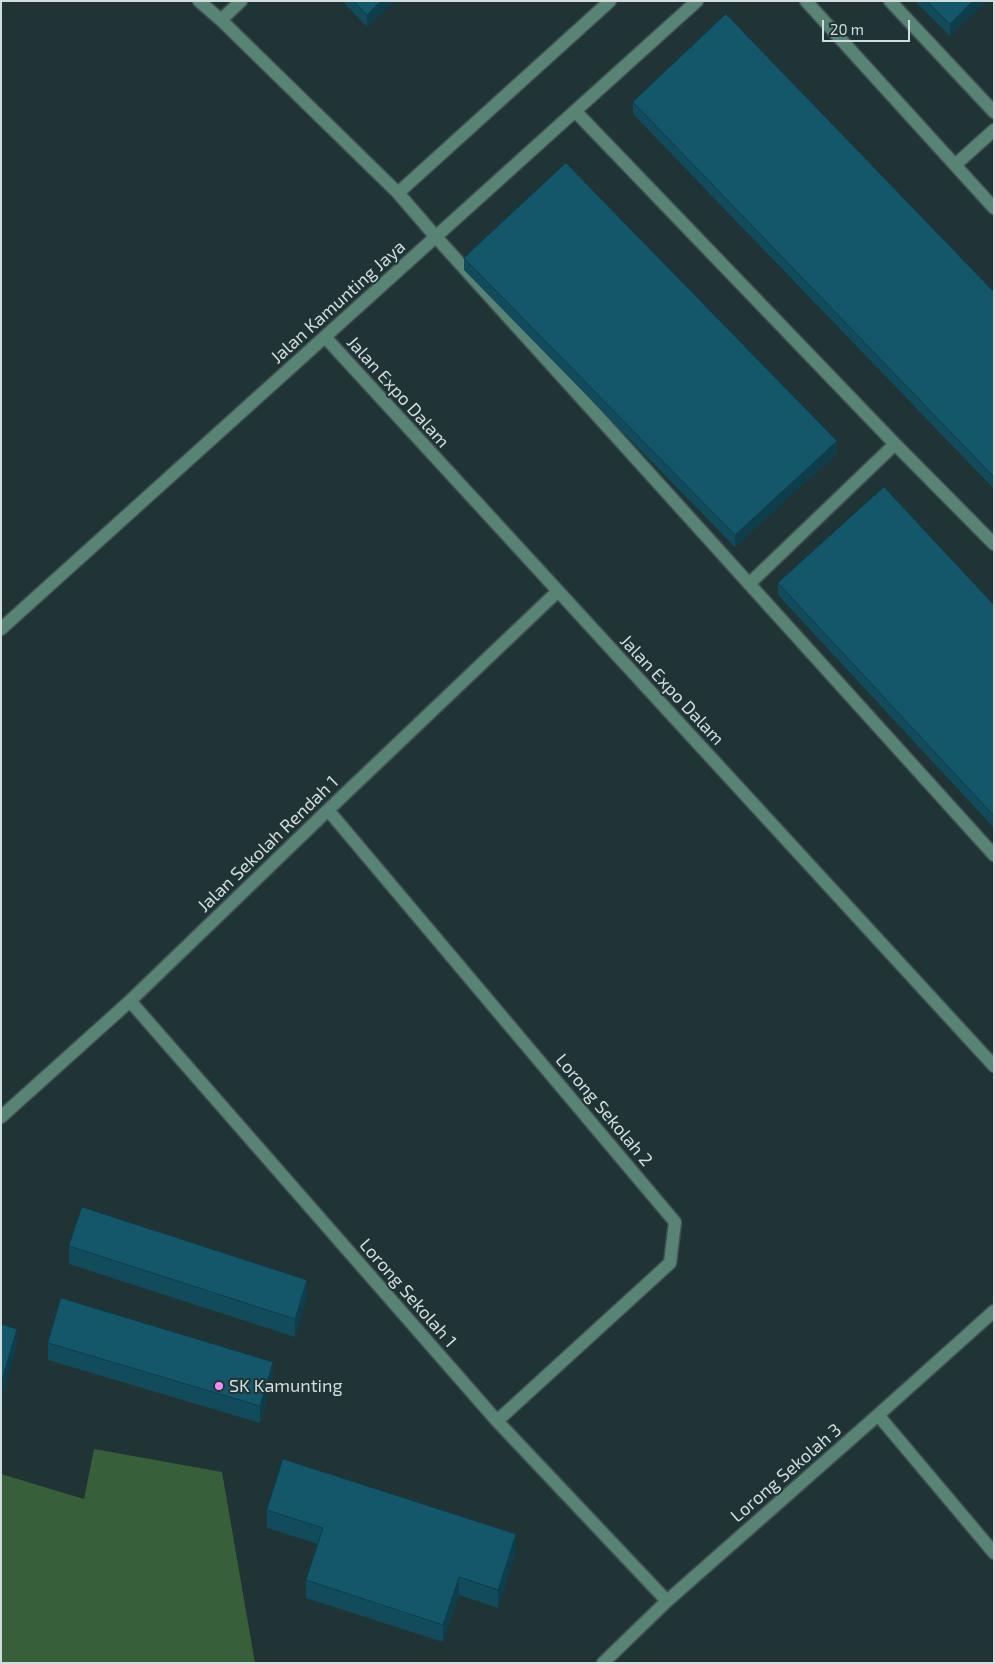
<!DOCTYPE html>
<style>
body{margin:0}
#map{position:relative;width:995px;height:1664px;overflow:hidden;background:#203435;font-family:"Exo 2",sans-serif}
canvas{display:block}
.frame{position:absolute;inset:0;border:2px solid #d1dddd;pointer-events:none}
.scale{position:absolute;left:822px;top:20px;width:88px;height:22px;box-sizing:border-box;border:2px solid #d1dddd;border-top:0;padding-left:6px;font-size:15px;line-height:18px;white-space:nowrap;color:#d1dddd;-webkit-text-stroke:4px #203435;paint-order:stroke}
</style>
<div id="map">
<canvas width="995" height="1664"></canvas>
<div class="frame"></div>
<div class="scale">20 m</div>
</div>
<script>
const g = document.querySelector('canvas').getContext('2d');
g.lineJoin = 'round';
function fillPath(path, color) { g.fillStyle = color; g.fill(path, 'evenodd'); }
function trace(path, color, width, dash) { g.strokeStyle = color; g.lineWidth = width; g.lineCap = dash ? 'butt' : 'round'; g.setLineDash(dash || []); g.stroke(path); }
function drawText(font, color, halo, rows, align = 'center') {
  g.font = font + ' "Exo 2",sans-serif'; g.lineWidth = 4; g.setLineDash([]); g.textBaseline = 'middle'; g.strokeStyle = halo; g.fillStyle = color; for (const [text, x, y, turn = 0] of rows) {
    g.save(); g.translate(x, y); g.rotate((+turn || 0) * Math.PI / 180); g.textAlign = isNaN(turn) ? turn : align; if (halo) g.strokeText(text, 0, 0); g.fillText(text, 0, 0); g.restore();
  }
}
fillPath(new Path2D(`
 M94,1449L222,1472L255,1663H1V1474L84,1499Z`), '#365f3a');
const minor = new Path2D(`
 M199,1L221,20L398,193L436,237L994,855
 M806,1L994,208
 M890,1L994,112
 M221,20L241,1
 M575,111L895,444L994,544
 M955,165L994,130
 M398,193L610,1
 M325,337L994,1066
 M749,584L895,444
 M1,629L697,1
 M328,810L675,1222L670,1263L497,1421
 M130,1001L497,1421L667,1601
 M1,1117L130,1001L328,810L557,592
 M878,1415L994,1553
 M603,1663L667,1601L878,1415L994,1311`);
trace(minor, '#405253', 15);
trace(minor, '#588476', 12);
fillPath(new Path2D(`
 M342,1H394L367,27Z
 M915,1H986L950,36Z
 M633,102L994,292V489L633,114Z
 M464,258L837,453L735,547L464,270Z
 M778,583L994,605V828L778,595Z
 M69,1246L307,1298L295,1337L69,1264Z
 M48,1343L273,1379L260,1423L48,1360Z
 M267,1510L516,1552L498,1608L459,1595L443,1642L306,1598V1580L318,1544L267,1528Z`), '#114b5c');
fillPath(new Path2D(`
 M381,1H394L367,27V15Z
 M973,1H986L950,36V24Z
 M837,441V453L735,547V535Z
 M307,1280V1298L295,1337V1319Z
 M17,1329V1346L1,1401V1383Z
 M273,1362V1379L260,1423V1406Z
 M516,1534V1552L498,1608V1590Z
 M459,1577V1595L443,1642V1625Z`), '#0e3d4b');
const building = new Path2D(`
 M354,1H381L367,15Z
 M927,1H973L950,24Z
 M726,14L994,292V477L633,102Z
 M566,163L837,441L735,535L464,258Z
 M884,487L994,605V816L778,583Z
 M82,1207L307,1280L295,1319L69,1246Z
 M61,1298L273,1362L260,1406L48,1343Z
 M1,1324L17,1329L1,1383Z
 M283,1459L516,1534L498,1590L459,1577L443,1625L306,1580L323,1528L267,1510Z`);
fillPath(building, '#14576b');
trace(building, '#0e3d4b', 1);
for (const [x, y, r, color] of [
 [219,1386,5,"#f18af4"]
]) { const dot = new Path2D(); dot.arc(x, y, r, 0, 2 * Math.PI); g.fillStyle = color; g.fill(dot); trace(dot, '#203435', 2); }
drawText('18px', '#d1dddd', '#203435', [
 ["Jalan Kamunting Jaya",338,302,-42],
 ["Jalan Expo Dalam",398,392,48],
 ["Jalan Expo Dalam",672,690,47],
 ["Jalan Sekolah Rendah 1",268,844,-44],
 ["Lorong Sekolah 2",604,1110,50],
 ["Lorong Sekolah 1",408,1293,49],
 ["Lorong Sekolah 3",786,1473,-41]
]);
drawText('18px', '#d1dddd', '#203435', [
 ["SK Kamunting",229,1386]
], 'left');
</script>
